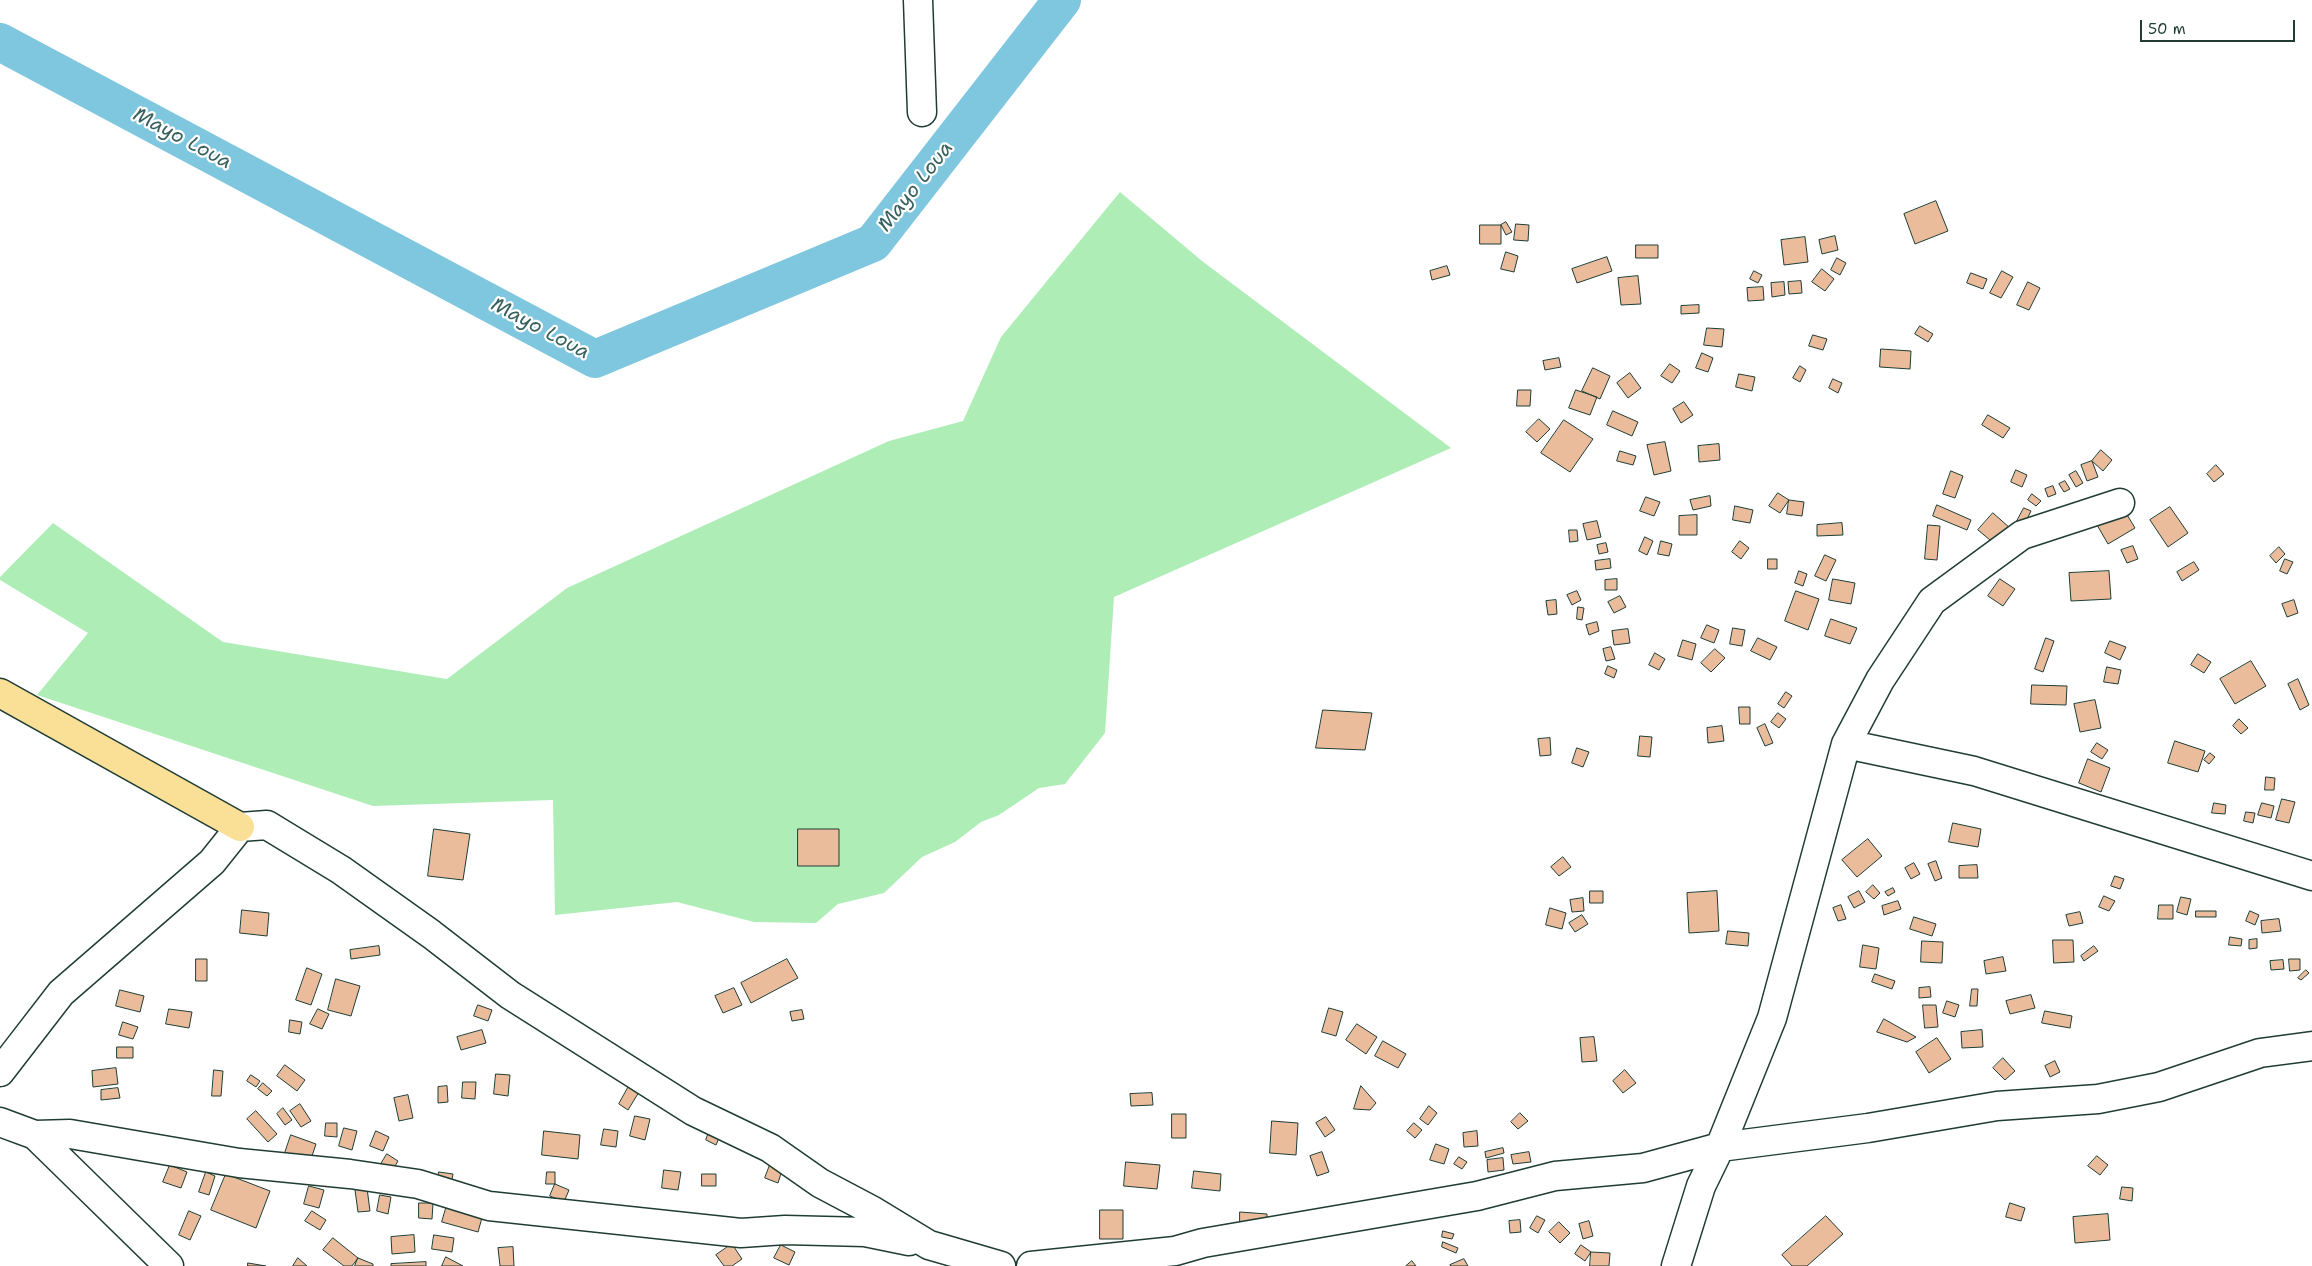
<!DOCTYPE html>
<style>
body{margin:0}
#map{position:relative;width:2312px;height:1266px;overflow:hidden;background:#fff;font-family:"Shantell Sans",sans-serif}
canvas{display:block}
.scale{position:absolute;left:2140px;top:20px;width:155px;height:22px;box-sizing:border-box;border:2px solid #1f3d34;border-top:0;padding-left:6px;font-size:15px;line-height:18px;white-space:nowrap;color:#1f3d34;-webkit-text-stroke:4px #fff;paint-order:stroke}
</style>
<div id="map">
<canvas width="2312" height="1266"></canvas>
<div class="scale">50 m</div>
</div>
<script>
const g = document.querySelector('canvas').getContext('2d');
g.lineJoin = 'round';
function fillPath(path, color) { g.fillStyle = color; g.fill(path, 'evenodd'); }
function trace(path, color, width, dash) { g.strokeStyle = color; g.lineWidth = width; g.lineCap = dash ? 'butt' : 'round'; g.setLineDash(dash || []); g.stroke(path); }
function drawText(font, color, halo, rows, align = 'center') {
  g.font = font + ' "Shantell Sans",sans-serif'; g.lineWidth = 4.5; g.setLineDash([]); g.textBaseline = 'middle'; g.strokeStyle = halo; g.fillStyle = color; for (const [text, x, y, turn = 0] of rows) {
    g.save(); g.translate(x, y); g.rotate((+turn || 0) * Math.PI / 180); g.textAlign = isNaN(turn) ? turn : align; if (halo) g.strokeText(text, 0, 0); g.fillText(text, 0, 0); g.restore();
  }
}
fillPath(new Path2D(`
 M1120,192L1202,261L1451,448L1114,597L1105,733L1065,784L1039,788L999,815L981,822L955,842L922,857L884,893L838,904L816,923L754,922L677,902L555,915L553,800L373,806L37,695L88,633L0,580V577L53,523L223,642L447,679L567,588L889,441L963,421L1001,337Z`), '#aeeeb6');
trace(new Path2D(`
 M0,42L595,359L873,243L1062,0`), '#7fc7df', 38);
const building = new Path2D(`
 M1936,201L1948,231L1915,244L1904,214Z
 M1506,222L1512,232L1506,235L1501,225Z
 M1516,224L1529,225L1528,241L1514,240Z
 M1480,225H1501V244H1480Z
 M1835,236L1838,250L1822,254L1819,240Z
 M1805,237L1808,262L1784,265L1781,240Z
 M1636,245H1658V258H1636Z
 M1506,252L1518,256L1514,272L1501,269Z
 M1607,257L1612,271L1577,283L1572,269Z
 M1837,258L1846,263L1840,275L1831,270Z
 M1447,266L1450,275L1432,280L1430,271Z
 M1822,269L1834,279L1825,291L1812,282Z
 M1754,271L1762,275L1758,283L1750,279Z
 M2002,271L2013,277L2001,298L1990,293Z
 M1971,273L1987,279L1983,289L1967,283Z
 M1638,276L1641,304L1621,305L1618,278Z
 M1801,281L1802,293L1789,294L1788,282Z
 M1784,282L1785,295L1772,297L1771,283Z
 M2028,282L2040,288L2029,310L2017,305Z
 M1763,287L1764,300L1748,301L1747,288Z
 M1699,305V313L1681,314V306Z
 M1920,326L1933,334L1928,342L1915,334Z
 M1707,328L1724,329L1722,347L1704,345Z
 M1813,335L1827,339L1823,350L1809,346Z
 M1881,349L1911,351L1910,369L1880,367Z
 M1702,353L1713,358L1708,372L1696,368Z
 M1559,358L1561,367L1545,370L1543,361Z
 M1670,364L1680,371L1672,383L1661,376Z
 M1800,366L1806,370L1800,382L1793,378Z
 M1593,368L1610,376L1600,399L1582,391Z
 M1630,373L1641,388L1628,398L1617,383Z
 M1739,374L1755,377L1752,391L1736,387Z
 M1833,379L1842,383L1838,393L1829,388Z
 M1518,390H1531L1530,406H1517Z
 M1576,390L1597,397L1590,415L1569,408Z
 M1684,402L1693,415L1681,423L1673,409Z
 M1613,411L1638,422L1632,436L1607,425Z
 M1988,415L2010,428L2003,438L1982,425Z
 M1539,419L1550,429L1537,442L1526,432Z
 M1564,420L1593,439L1570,472L1541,453Z
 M1665,442L1671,471L1654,475L1647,445Z
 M1719,444L1720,460L1699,462L1698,446Z
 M2101,450L2112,460L2103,471L2092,461Z
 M1620,451L1636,456L1633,465L1617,461Z
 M2092,461L2098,477L2087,481L2081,465Z
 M2216,465L2224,474L2214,482L2207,474Z
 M2016,470L2027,475L2022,487L2011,482Z
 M1951,471L1963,476L1955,498L1943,494Z
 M2076,471L2083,483L2076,487L2069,475Z
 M2065,481L2070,489L2064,492L2059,484Z
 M2053,486L2056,494L2048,497L2045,489Z
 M1778,493L1789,500L1780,513L1769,506Z
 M2032,494L2041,501L2036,506L2028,500Z
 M1710,496L1711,506L1693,510L1690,500Z
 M1646,497L1660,502L1654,516L1640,511Z
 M1789,500L1804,502L1802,516L1787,514Z
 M2120,503L2135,528L2108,544L2093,518Z
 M1937,505L1971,520L1967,530L1933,516Z
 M1735,506L1753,510L1750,523L1733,520Z
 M2170,507L2188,533L2168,547L2150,520Z
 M2024,508L2031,511L2023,527L2016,523Z
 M1993,513L2010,528L1996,545L1978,530Z
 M1697,515V535H1679V516Z
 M1597,521L1601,537L1587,540L1583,524Z
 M1842,523L1843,535L1817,536V525Z
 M1928,525L1940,526L1937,560L1925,559Z
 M1569,530H1577L1578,541L1570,542Z
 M1645,537L1653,541L1647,555L1639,551Z
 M1661,541L1672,544L1669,556L1658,554Z
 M1740,541L1749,548L1741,559L1732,552Z
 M1606,543L1608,552L1599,554L1597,545Z
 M2133,546L2138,559L2127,563L2121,550Z
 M2279,547L2285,554L2276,563L2270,556Z
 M1825,555L1836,560L1826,581L1815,576Z
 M1610,559L1611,568L1596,570L1595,561Z
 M1768,559H1777V569H1768Z
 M2285,559L2293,562L2287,574L2280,571Z
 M2194,562L2199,570L2182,581L2177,572Z
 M1799,571L1807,574L1803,586L1795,583Z
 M2109,571L2111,599L2071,601L2069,573Z
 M1617,579V590H1605V580Z
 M1833,579L1855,583L1851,604L1829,600Z
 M2000,579L2015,589L2003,606L1988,596Z
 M1577,591L1581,600L1572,605L1567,595Z
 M1796,591L1819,599L1808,630L1785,621Z
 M1620,596L1626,607L1614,613L1608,602Z
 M1556,600L1557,614L1548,615L1546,601Z
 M2294,600L2298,613L2287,617L2282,604Z
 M1578,607L1584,608L1582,620L1577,619Z
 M1831,619L1857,628L1850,644L1825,636Z
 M1597,622L1599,631L1589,635L1586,625Z
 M1707,625L1719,630L1714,643L1701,638Z
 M1733,628L1745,630L1742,646L1730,644Z
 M1628,629L1630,643L1614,645L1612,631Z
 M1758,638L1777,647L1770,660L1751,651Z
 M2046,638L2054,641L2043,672L2035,669Z
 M1683,640L1696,644L1692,660L1678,656Z
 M2110,641L2126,647L2120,660L2105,653Z
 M1611,647L1615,659L1606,661L1603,649Z
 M1715,649L1725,658L1711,672L1701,663Z
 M1655,653L1665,659L1659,670L1649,665Z
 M2198,654L2211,662L2204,673L2191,665Z
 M2251,661L2266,686L2235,704L2220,679Z
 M1608,666L1617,670L1614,678L1605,674Z
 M2107,667L2121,670L2118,684L2104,682Z
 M2298,679L2309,705L2300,710L2288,684Z
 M2032,685L2067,686L2066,705L2031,704Z
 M1786,692L1792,696L1784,708L1778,704Z
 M2095,700L2101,728L2080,732L2074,704Z
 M1739,707H1750V724H1740Z
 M1323,710L1372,713L1365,750L1316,748Z
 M1778,713L1786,719L1779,728L1771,722Z
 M2239,719L2248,728L2241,734L2233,726Z
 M1765,724L1773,743L1765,746L1757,728Z
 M1722,726L1724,741L1708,743L1707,728Z
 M1640,736L1652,737L1650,757L1638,756Z
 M1550,738L1551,755L1540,756L1538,739Z
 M2175,741L2205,751L2198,772L2168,763Z
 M2097,743L2108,750L2102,759L2091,752Z
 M1577,748L1589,752L1583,767L1572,763Z
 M2210,753L2215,757L2209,764L2204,760Z
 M2088,759L2110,768L2101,792L2079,783Z
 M2266,777L2275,778L2274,790H2265Z
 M2282,799L2295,802L2289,823L2276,820Z
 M2214,803L2226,805L2225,814L2212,813Z
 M2262,803L2274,806L2271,818L2258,815Z
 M2246,812L2255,813L2253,823L2244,821Z
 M1953,823L1981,829L1978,847L1949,842Z
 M434,829L470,834L463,880L428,876Z
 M798,829H839V866H798Z
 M1868,839L1882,856L1857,877L1842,860Z
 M1563,857L1571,867L1559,876L1551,867Z
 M1936,861L1942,878L1935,881L1928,864Z
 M1914,863L1920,874L1911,879L1905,868Z
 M1977,865L1978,878H1959V866Z
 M2115,876L2124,879L2120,889L2111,886Z
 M1873,885L1880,893L1874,899L1866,892Z
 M1893,888L1895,892L1888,896L1885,892Z
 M1590,891H1603V903H1590Z
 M1717,891L1719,931L1689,933L1687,893Z
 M1859,891L1865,902L1854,908L1848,897Z
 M2104,896L2115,901L2109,911L2099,907Z
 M2181,897L2191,899L2187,915L2177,912Z
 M1583,898L1584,911L1572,912L1570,900Z
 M1898,901L1901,909L1884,915L1882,906Z
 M1841,905L1846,919L1838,921L1833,908Z
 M2159,905H2173V919H2158Z
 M1550,908L1566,913L1562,929L1546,925Z
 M242,910L269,913L267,936L240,933Z
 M2196,911H2216V917H2196Z
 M2250,911L2259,915L2255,925L2246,921Z
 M2080,912L2083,923L2069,926L2066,915Z
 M1582,915L1588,924L1575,932L1569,923Z
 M1914,917L1936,924L1932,936L1910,929Z
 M2279,919L2281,931L2262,933L2261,921Z
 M1728,931L1749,933L1748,946L1726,944Z
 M2230,937L2242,939L2241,946L2229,945Z
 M2257,939V948L2249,949V940Z
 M2053,940H2073L2074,962L2054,963Z
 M1922,941L1943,942L1942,963L1921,962Z
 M1863,945L1879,948L1876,969L1860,967Z
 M379,946L380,955L351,959L350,950Z
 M2094,946L2098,951L2084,961L2081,956Z
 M2003,957L2006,971L1986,974L1984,961Z
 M196,959H207V981H196Z
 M787,959L798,978L751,1003L741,983Z
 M2289,959H2300V970L2290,971Z
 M2283,960L2284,969L2271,970L2270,961Z
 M307,968L322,974L311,1005L296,1000Z
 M2306,970L2309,973L2301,980L2298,978Z
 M1875,974L1895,981L1892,989L1872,982Z
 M336,979L360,986L351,1016L328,1010Z
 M1930,987L1931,997L1919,998V988Z
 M734,988L742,1005L723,1013L715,996Z
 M1972,989H1978L1977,1006H1970Z
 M120,990L144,996L140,1012L116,1006Z
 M2031,995L2035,1008L2010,1014L2006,1001Z
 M1947,1001L1959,1005L1955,1017L1943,1013Z
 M478,1005L492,1010L488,1021L474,1016Z
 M1923,1005H1936L1938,1027L1925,1028Z
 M1329,1008L1343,1012L1336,1036L1322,1032Z
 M169,1009L192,1012L189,1028L166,1024Z
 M318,1009L329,1014L322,1029L310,1024Z
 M802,1010L804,1019L792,1021L790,1012Z
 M2045,1011L2072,1016L2070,1028L2042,1023Z
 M1884,1019L1916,1037L1907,1042L1877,1032Z
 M290,1020L302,1022L300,1034L289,1032Z
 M123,1022L138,1027L133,1039L119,1035Z
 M1357,1024L1377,1037L1366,1054L1346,1040Z
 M482,1030L486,1043L461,1050L457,1037Z
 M1982,1030L1983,1047L1962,1048L1961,1032Z
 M1594,1037L1597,1061L1582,1062L1580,1038Z
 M1937,1038L1951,1059L1929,1073L1916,1052Z
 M1383,1041L1406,1054L1398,1068L1375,1056Z
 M117,1047H133V1058H117Z
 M2003,1058L2015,1071L2005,1080L1993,1068Z
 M2055,1061L2060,1072L2050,1077L2045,1066Z
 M285,1065L305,1080L297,1091L277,1076Z
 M116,1068L118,1084L93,1087L92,1071Z
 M214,1070L223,1071L221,1096H212Z
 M1625,1070L1636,1083L1623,1093L1613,1081Z
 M496,1074L510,1075L508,1096L494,1094Z
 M251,1075L260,1081L256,1087L247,1081Z
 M463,1082H476L475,1099L462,1098Z
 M263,1083L272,1091L267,1096L258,1089Z
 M447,1086L448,1102L438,1103V1087Z
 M629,1086L639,1092L628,1110L619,1104Z
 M1361,1086L1376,1103L1370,1110L1354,1109Z
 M118,1088L120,1098L101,1100V1090Z
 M1152,1093L1153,1105L1131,1106L1130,1094Z
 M408,1095L413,1118L399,1121L394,1098Z
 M300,1104L311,1121L301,1127L290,1111Z
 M1429,1106L1437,1113L1428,1125L1420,1119Z
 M283,1108L292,1120L285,1125L277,1114Z
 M256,1111L277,1134L268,1142L247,1119Z
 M1520,1113L1528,1121L1518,1129L1511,1122Z
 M1172,1114H1186V1138H1172Z
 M635,1116L650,1119L645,1140L630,1136Z
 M1326,1117L1335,1130L1325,1137L1316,1123Z
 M1272,1121L1298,1123L1296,1155L1270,1153Z
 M326,1123H337V1137L325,1136Z
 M1414,1123L1422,1130L1415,1138L1407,1131Z
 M711,1127L722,1131L716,1145L706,1140Z
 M344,1128L357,1131L352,1150L339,1146Z
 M604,1129L618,1131L616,1147L601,1145Z
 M376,1131L389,1137L383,1151L370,1146Z
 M544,1131L580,1135L578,1159L542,1155Z
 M1477,1131L1478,1146L1464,1147L1463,1133Z
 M291,1135L316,1144L309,1165L284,1156Z
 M1436,1144L1449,1149L1444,1164L1430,1160Z
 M1503,1148L1504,1153L1486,1158L1485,1152Z
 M1322,1152L1329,1172L1317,1176L1310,1156Z
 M1529,1152L1531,1162L1513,1164L1511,1155Z
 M387,1154L398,1161L392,1171L381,1164Z
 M2097,1156L2108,1165L2100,1175L2088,1166Z
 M1459,1157L1467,1162L1462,1169L1454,1164Z
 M1503,1158L1504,1170L1488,1172L1487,1160Z
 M1126,1162L1160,1165L1157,1189L1124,1186Z
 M170,1165L187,1172L181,1188L163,1182Z
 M770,1165L782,1170L778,1183L765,1178Z
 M664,1170L681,1172L678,1190L662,1188Z
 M1194,1171L1221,1174L1220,1191L1192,1188Z
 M206,1172L215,1176L209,1195L199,1192Z
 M439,1172L453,1174L451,1185L437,1183Z
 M547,1172H555V1184H546Z
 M226,1174L270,1191L256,1228L211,1210Z
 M702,1174H716V1186H702Z
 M555,1184L569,1190L564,1202L550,1196Z
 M309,1186L324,1190L319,1208L304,1204Z
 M2122,1187L2133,1188L2132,1201L2120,1199Z
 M367,1188L370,1211L358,1212L355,1190Z
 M380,1195L391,1197L388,1214L377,1211Z
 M419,1203H433L432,1219L419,1218Z
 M2010,1203L2025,1208L2021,1221L2006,1217Z
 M447,1205L483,1214L478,1232L442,1222Z
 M1100,1210H1123V1239H1100Z
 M189,1211L201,1216L190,1240L179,1235Z
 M312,1211L326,1220L320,1230L305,1221Z
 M1240,1212L1267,1214V1227L1240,1225Z
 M2108,1214L2110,1240L2075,1243L2073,1217Z
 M1537,1216L1545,1220L1538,1233L1530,1228Z
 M1826,1216L1843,1234L1807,1266H1792L1782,1255Z
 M1520,1220L1521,1232L1510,1233L1509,1221Z
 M1589,1221L1593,1236L1583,1239L1579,1224Z
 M1559,1222L1570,1233L1560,1243L1549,1232Z
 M1443,1231L1454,1234L1452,1239L1442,1237Z
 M414,1235L415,1252L392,1254L391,1237Z
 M434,1235L454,1238L452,1252L432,1249Z
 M333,1238L358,1258L352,1266H344L323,1250Z
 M1443,1242L1458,1248L1456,1253L1442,1247Z
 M732,1244L742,1259L732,1266H724L716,1255Z
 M781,1245L795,1252L789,1265L774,1258Z
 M1581,1245L1591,1252L1585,1261L1575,1254Z
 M513,1247L514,1266H500L498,1248Z
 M1591,1252L1610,1253L1609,1266H1590Z
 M446,1257L463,1266H442Z
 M298,1258L307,1266H293Z
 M358,1258L373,1264V1266H355Z
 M1464,1259L1468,1266H1451L1450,1265Z
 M1412,1261L1416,1266H1406Z
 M426,1262V1266H391V1264Z
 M248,1263L266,1266H248Z`);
fillPath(building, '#eabc9b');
trace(building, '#1f3d34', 1);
const minor = new Path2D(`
 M918,0L922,112
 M1846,744L1974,771L2312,876
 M0,1072L61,993L212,862L240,827L267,825L341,870L431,934L510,995L693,1111L770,1148L820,1183L873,1211L929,1245L1001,1266
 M0,1122L35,1135L169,1266
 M35,1135L70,1134L239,1163L350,1174L418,1184L489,1206L741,1233L785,1230L865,1232L909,1241
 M1031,1266L1175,1251L1203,1243L1477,1196L1555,1176L1643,1168L1720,1147L1868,1128L1997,1106L2098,1099L2159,1087L2260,1053L2312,1046
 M1676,1266L1701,1186L1720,1147L1772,1018L1846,744L1880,680L1932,601L2022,535L2120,503`);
const major = new Path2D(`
 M0,693L240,827`);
trace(minor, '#1f3d34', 31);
trace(major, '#1f3d34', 31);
trace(minor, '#fff', 28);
trace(major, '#fadf96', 28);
drawText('italic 20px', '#37605f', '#fff', [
 ["Mayo Loua",182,139,28],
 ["Mayo Loua",916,187,-52],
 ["Mayo Loua",540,329,28]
]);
</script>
